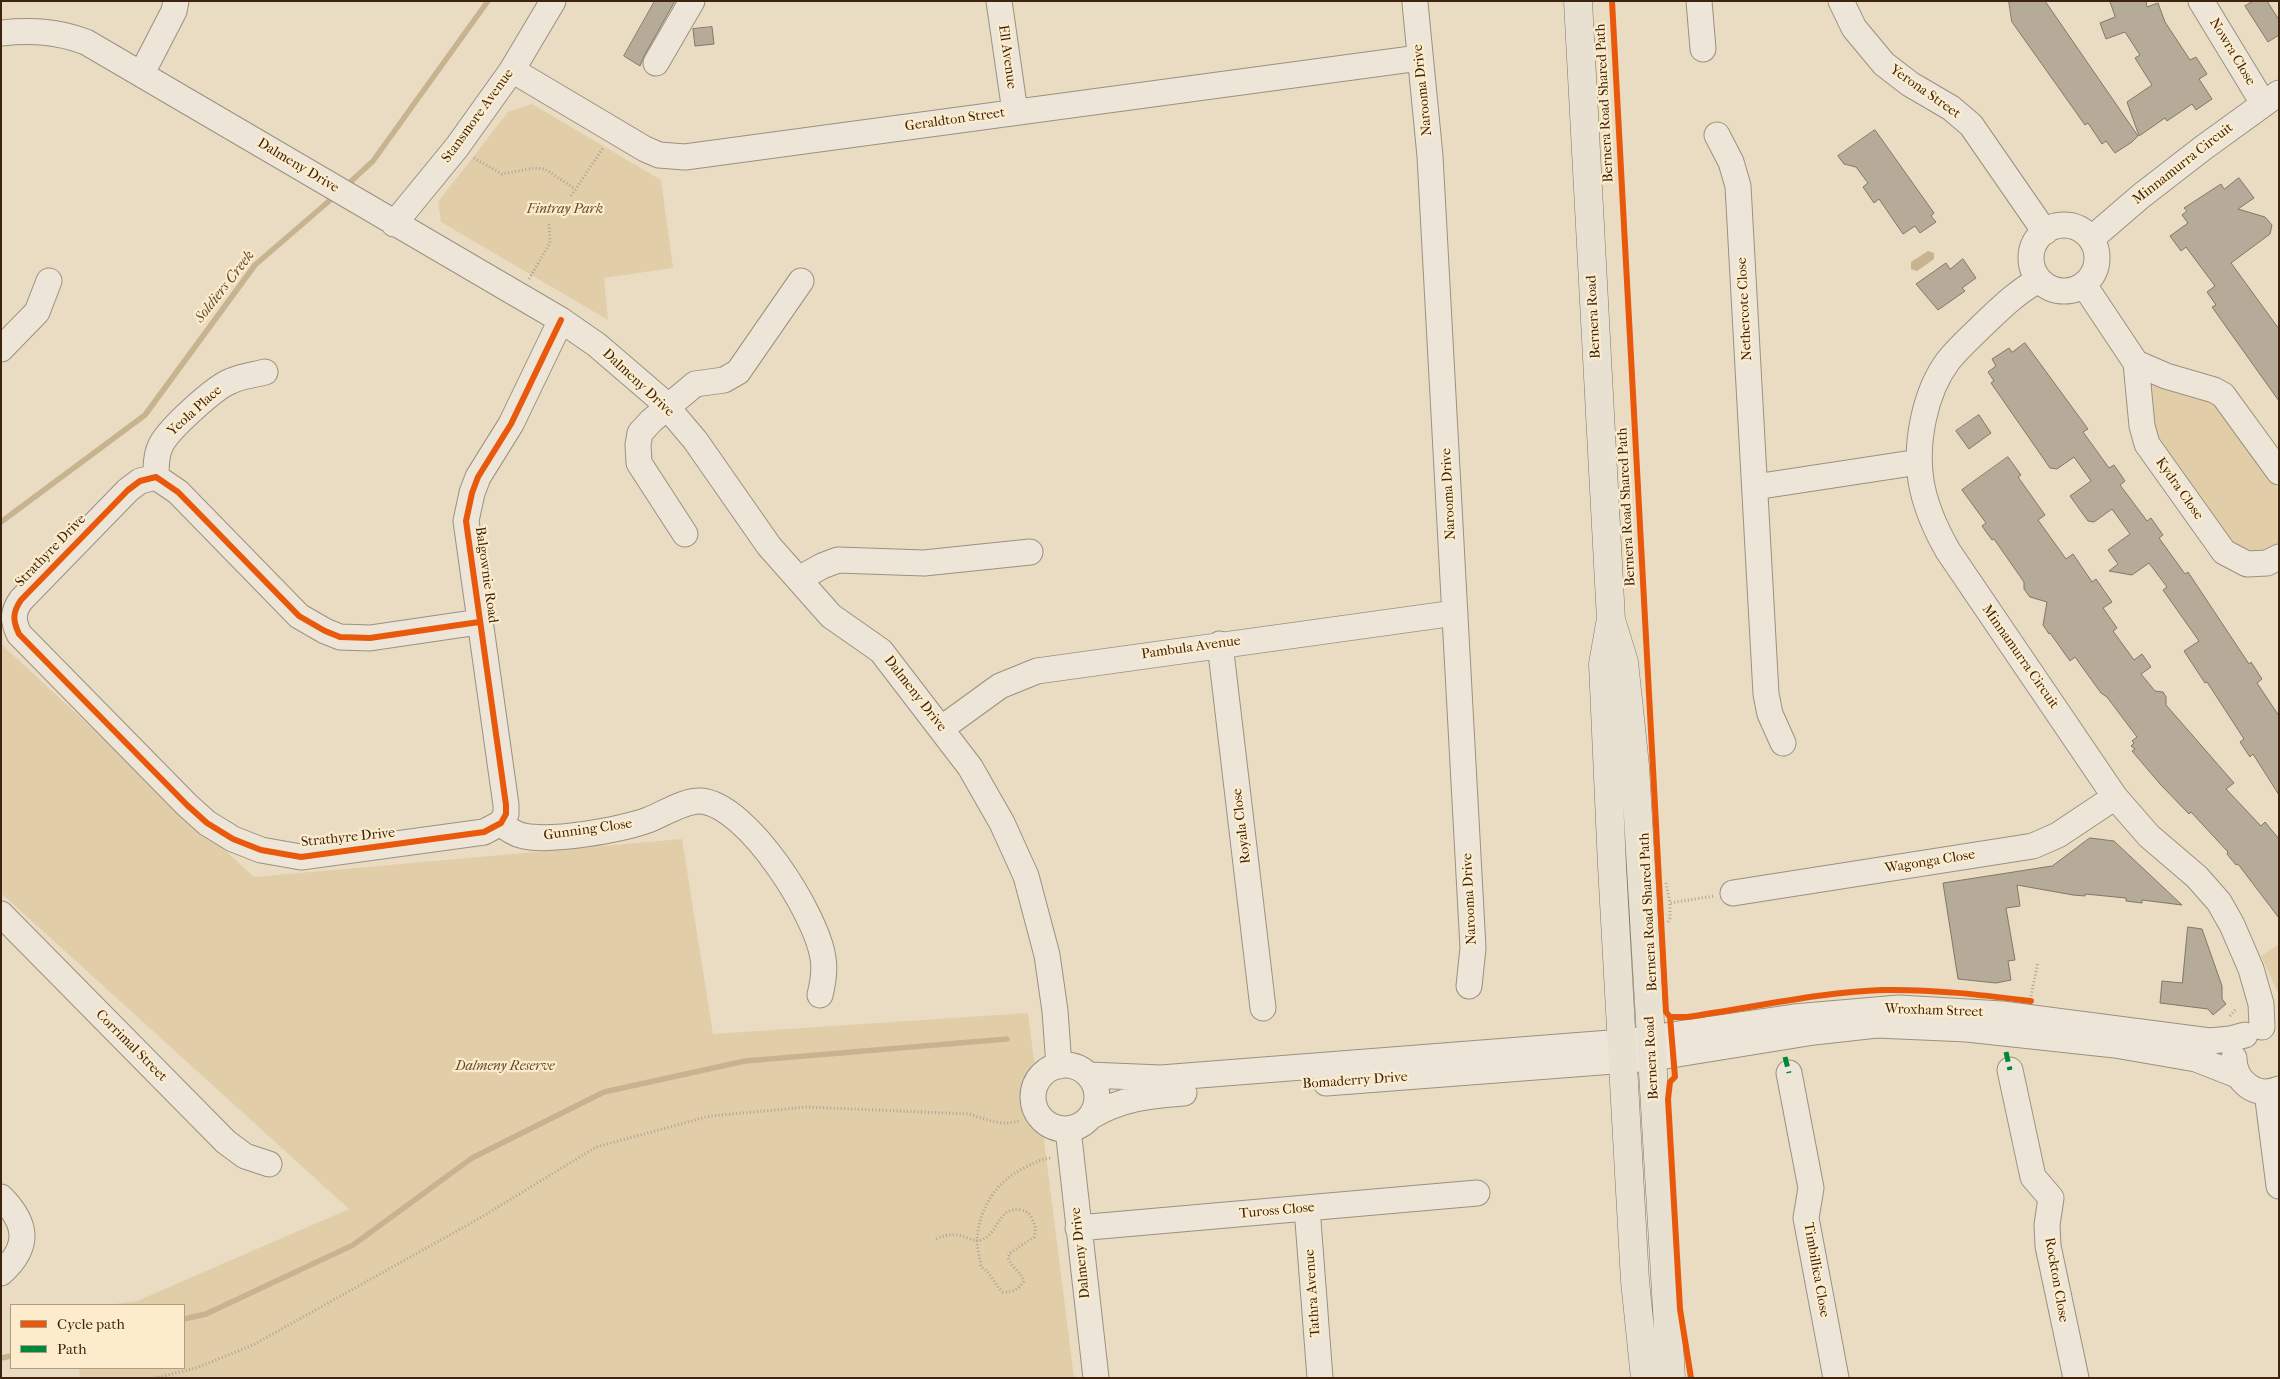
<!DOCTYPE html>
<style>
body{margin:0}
#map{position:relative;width:2280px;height:1379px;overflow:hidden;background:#e9dcc2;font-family:"IM FELL French Canon",serif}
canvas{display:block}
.frame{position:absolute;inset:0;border:2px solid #3d240f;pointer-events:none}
.legend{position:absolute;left:10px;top:1304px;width:175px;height:65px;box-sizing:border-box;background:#fceccc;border:1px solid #b09c80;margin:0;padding:6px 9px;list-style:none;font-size:15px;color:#3d240f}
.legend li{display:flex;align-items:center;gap:10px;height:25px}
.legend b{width:25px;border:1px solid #b09c80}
</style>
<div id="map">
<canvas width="2280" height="1379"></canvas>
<div class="frame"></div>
<ul class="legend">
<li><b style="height:6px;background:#e8590c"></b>Cycle path</li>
<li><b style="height:6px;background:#00873e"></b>Path</li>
</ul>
</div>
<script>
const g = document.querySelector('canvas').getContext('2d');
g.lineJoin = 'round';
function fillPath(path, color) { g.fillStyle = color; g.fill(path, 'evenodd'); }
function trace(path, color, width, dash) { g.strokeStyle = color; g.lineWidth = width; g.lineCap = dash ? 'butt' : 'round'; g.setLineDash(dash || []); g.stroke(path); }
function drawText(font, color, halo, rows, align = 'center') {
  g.font = font + ' "IM FELL French Canon",serif'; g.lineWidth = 4.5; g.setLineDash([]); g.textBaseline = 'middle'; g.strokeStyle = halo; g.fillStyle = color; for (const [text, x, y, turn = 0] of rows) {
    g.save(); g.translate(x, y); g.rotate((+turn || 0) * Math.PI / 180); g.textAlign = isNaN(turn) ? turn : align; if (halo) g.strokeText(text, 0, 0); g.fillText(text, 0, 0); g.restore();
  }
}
fillPath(new Path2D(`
 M532,104L661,180L673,268L604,278L608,320L441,222L438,202L508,112Z
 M2157,379L2203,398L2228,415L2279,490V549L2276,552H2238L2158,445L2144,387Z
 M1,644L254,877L682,839L713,1034L1028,1013L1074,1378H80L79,1368H184V1305H107L137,1301L349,1209L1,893Z
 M2279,944V995L2261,956Z`), '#e1cea9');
fillPath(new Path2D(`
 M1928,251L1934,253V259L1917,271L1911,269V262Z`), '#c8b390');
trace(new Path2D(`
 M345,187L373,161L488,1
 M1,522L145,415L255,265L336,195
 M184,1319L206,1314L353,1245L472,1158L604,1092L745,1061L1007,1039
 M1,1358L11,1356`), '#c8b390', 5.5);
const building = new Path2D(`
 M655,1H675L644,56L640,66L624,56Z
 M2009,1H2045L2138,136L2132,142L2115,153L2106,141L2102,144L2088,123L2085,125L2012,22Z
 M2110,1H2146L2147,7L2158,3L2165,22L2190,60L2196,57L2207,74L2199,79L2212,99L2196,110L2192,104L2167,121L2165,118L2139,136L2127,102L2152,85L2135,58L2140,55L2125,32L2106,39L2100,23L2115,17Z
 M2254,1H2267L2279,20V35L2268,42L2245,6Z
 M712,27L714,44L695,46L693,29Z
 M1875,130L1934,213L1931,216L1936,222L1920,233L1915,226L1903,234L1879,199L1874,203L1863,187L1868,183L1856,167L1844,164L1838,156Z
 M2239,178L2254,198L2238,209L2265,217L2272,225L2270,234L2231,263L2279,329V401L2212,307L2216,305L2207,292L2215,286L2186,247L2181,251L2170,236L2188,223L2182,215L2187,211L2184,208L2221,184L2224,189Z
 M1963,259L1976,278L1962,288L1965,291L1938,310L1916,284L1946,263L1950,269Z
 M2025,343L2088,429L2083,432L2109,468L2114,465L2125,481L2120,485L2147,521L2151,518L2163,535L2159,538L2185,574L2188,572L2249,664L2251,662L2262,679L2257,683L2279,716V795L2253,754L2250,757L2240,742L2244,739L2207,682L2205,683L2184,651L2199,641L2163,590L2167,587L2149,563L2132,575L2109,571L2118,564L2108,550L2130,534L2112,509L2094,522L2088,521L2070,496L2091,481L2074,457L2057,469L2050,468L1991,383L1994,381L1988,372L1996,366L1992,359L2009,348L2012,352Z
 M1979,415L1991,433L1969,449L1956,431Z
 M2008,457L2021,475L2018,477L2045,515L2038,520L2066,559L2073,554L2092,582L2096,579L2112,602L2103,608L2117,628L2113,631L2134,660L2142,654L2151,667L2141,674L2155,691L2163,692L2166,697V705L2234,783L2226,789L2261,826L2265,822L2279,839V918L2238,864L2236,865L2227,854L2228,852L2191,812L2189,814L2160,784L2132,751L2135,749L2131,746L2134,743L2132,741L2137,737L2107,697L2101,693L2075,657L2070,661L2050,633L2049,634L2043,625L2047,602L2030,597L2024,589V582L1994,539L1992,540L1982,526L1986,523L1962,490Z
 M2090,838L2114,841L2182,905L2142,900V903L2126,901V898L2085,894V896L2073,895L2017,885L2020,906L2006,908L2015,960L2008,961L2011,980L1996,983L1958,979L1943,883L2052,866Z
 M2188,927L2202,929L2222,986V999L2226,1004L2213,1015L2208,1009L2160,1003L2162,981L2182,983Z`);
fillPath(building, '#b6ab98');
trace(building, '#827768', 1);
const minor = new Path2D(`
 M999,1L1015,112
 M1699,1L1703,49
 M1841,1L1854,28L1884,64L1910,84L1951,108L1971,125L2045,232
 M2201,1L2263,103
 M1415,3L1430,156L1473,948L1469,986
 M1,33C32,30 57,31 86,42L561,320L597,345L661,400L695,440L769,546L831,616L881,651L970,767L1002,823L1026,876L1047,955L1055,1011L1059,1066
 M656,63L692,1
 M512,70L645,149L659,155L685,157L1419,58
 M142,73L174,11L176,1
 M1717,135L1731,162L1738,186L1766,694L1770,714L1783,743
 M394,224L457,147L512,70L553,1
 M2031 258a33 33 0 1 1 66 0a33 33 0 1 1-66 0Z
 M2091,239L2141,196L2203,148L2279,93
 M2039,280C2018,291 2002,307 1985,323C1973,335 1959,347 1948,361C1925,392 1915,442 1921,481C1925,506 1936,530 1948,551L2115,797L2149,836L2197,877L2219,902L2232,925L2251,969L2261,1004L2262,1027
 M2084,285L2136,363
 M1,349L37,312L49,281
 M2279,472L2223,395L2214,390L2166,376L2136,363L2142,426L2147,444L2224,552L2247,564L2267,563L2279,557
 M156,477C156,467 156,456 160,447C166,431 215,387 231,381C242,376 253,375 265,372
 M1755,487L1919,462
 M685,534L639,463L638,445L640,433L651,421L695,384L724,380L738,372L801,281
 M799,579L822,566L838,560L924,563L1030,552
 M479,622L370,638L340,637L325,631L299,616L178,492L156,477L140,481L128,490L21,600C12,613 13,621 19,634L187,805L207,823L233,839L261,850L301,857L484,832L501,823L506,814V805L466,521L472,493L478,477L511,424L561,320
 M1220,644L1263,1008
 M942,728L1000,686L1037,671L1455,613
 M501,823C508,829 514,834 524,836C552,842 620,830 648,820C664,814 684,800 701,801C748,805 817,915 823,958C825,970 823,983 820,995
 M1733,893L2033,846L2058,835L2115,797
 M1,914L226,1142L245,1156L269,1164
 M2234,1058C2234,1081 2256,1099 2279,1089
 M1033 1097a32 32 0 1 1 64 0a32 32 0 1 1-64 0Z
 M2010,1070L2033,1177L2051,1198L2047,1225L2048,1246L2076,1378
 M1789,1073L1811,1188L1806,1218L1836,1378
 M1089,1075L1161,1078L1623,1042L1794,1017L1899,1008L2002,1014L2210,1041L2230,1039L2245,1035
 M1326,1083L1653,1058L1814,1032L1877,1025L1967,1029L2115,1045L2196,1059L2237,1075
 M2267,1092L2279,1186
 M1090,1117C1122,1098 1148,1096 1184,1093
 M1068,1129L1096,1378
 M1,1197C28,1224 30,1247 1,1273
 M1307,1208L1320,1378
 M1078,1228L1477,1193`);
const major = new Path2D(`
 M1578,1L1611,620L1624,662L1635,766L1671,1378
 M1610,624L1603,664L1612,866L1635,1281L1645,1378`);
trace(minor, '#9b917f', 27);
trace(major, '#827768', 29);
trace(new Path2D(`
 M474,158L502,174L534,168L545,169L575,189
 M571,196L603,148
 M529,279L550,243L549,223
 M1666,883L1670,903L1714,896
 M1668,922L1670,918V903
 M2031,996L2038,962
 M2230,1016L2236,1009
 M936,1239C961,1227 969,1244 981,1240C1000,1233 997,1206 1021,1210C1027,1211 1030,1214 1032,1219C1036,1226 1036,1230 1034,1237L1010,1253L1008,1258C1012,1268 1020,1271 1024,1281C1018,1290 1013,1292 1003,1292C994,1285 992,1273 981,1267C980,1258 977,1249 977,1240C979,1209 995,1183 1022,1169C1032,1164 1040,1159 1051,1158
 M155,1378L196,1368L253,1345L480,1218L596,1147L710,1116L807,1107L970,1114C986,1120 1005,1127 1021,1120`), '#aba398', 3, [1, 2.5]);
trace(minor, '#ece5d8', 25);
trace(major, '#e8e1d1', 28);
trace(new Path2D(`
 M2006,1052L2010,1070
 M1785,1057L1789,1073`), '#00873e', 5, [10, 5]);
trace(new Path2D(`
 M1612,1L1666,1012L1670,1017
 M479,622L370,638L340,637L325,631L299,616L178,492L156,477L140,481L128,490L21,600C12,613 13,621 19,634L187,805L207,823L233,839L261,850L301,857L484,832L501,823L506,814V805L466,521L472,493L478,477L511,424L561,320
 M1670,1017L1675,1077L1670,1082L1668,1099L1680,1309L1691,1378
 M1670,1017H1687C1752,1008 1817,992 1883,990C1933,989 1982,995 2031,1001`), '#e8590c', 6);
drawText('14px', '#3d240f', '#fceccc', [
 ["Nowra Close",2232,52,59],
 ["Ell Avenue",1007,57,82],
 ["Narooma Drive",1423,90,-96],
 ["Yerona Street",1925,92,35],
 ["Bernera Road Shared Path",1605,103,-93],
 ["Stansmore Avenue",478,116,-54],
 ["Geraldton Street",955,120,-8],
 ["Minnamurra Circuit",2183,164,-38],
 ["Dalmeny Drive",298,166,31],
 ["Nethercote Close",1745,309,-93],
 ["Bernera Road",1594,317,-93],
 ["Dalmeny Drive",638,383,43],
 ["Yeola Place",195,411,-42],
 ["Kydra Close",2179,489,55],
 ["Narooma Drive",1449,494,-93],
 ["Bernera Road Shared Path",1627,507,-93],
 ["Strathyre Drive",51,551,-46],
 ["Balgownie Road",486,575,82],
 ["Pambula Avenue",1191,648,-8],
 ["Minnamurra Circuit",2020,657,55],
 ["Dalmeny Drive",915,694,52],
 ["Royala Close",1242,826,-97],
 ["Gunning Close",588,830,-8],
 ["Strathyre Drive",348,838,-6],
 ["Wagonga Close",1930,862,-9],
 ["Narooma Drive",1470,899,-93],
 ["Bernera Road Shared Path",1649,912,-93],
 ["Wroxham Street",1934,1011,2],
 ["Corrimal Street",131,1046,45],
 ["Bernera Road",1652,1058,-93],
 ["Bomaderry Drive",1355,1081,-4],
 ["Tuross Close",1277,1211,-5],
 ["Dalmeny Drive",1081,1253,-96],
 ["Timbillica Close",1816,1270,80],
 ["Rockton Close",2056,1280,80],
 ["Tathra Avenue",1313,1293,-94]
]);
drawText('italic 14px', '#644c30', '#fceccc', [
 ["Fintray Park",565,210],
 ["Dalmeny Reserve",505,1067]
]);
drawText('italic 15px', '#624a2f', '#fceccc', [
 ["Soldiers Creek",225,287,-52]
]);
</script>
